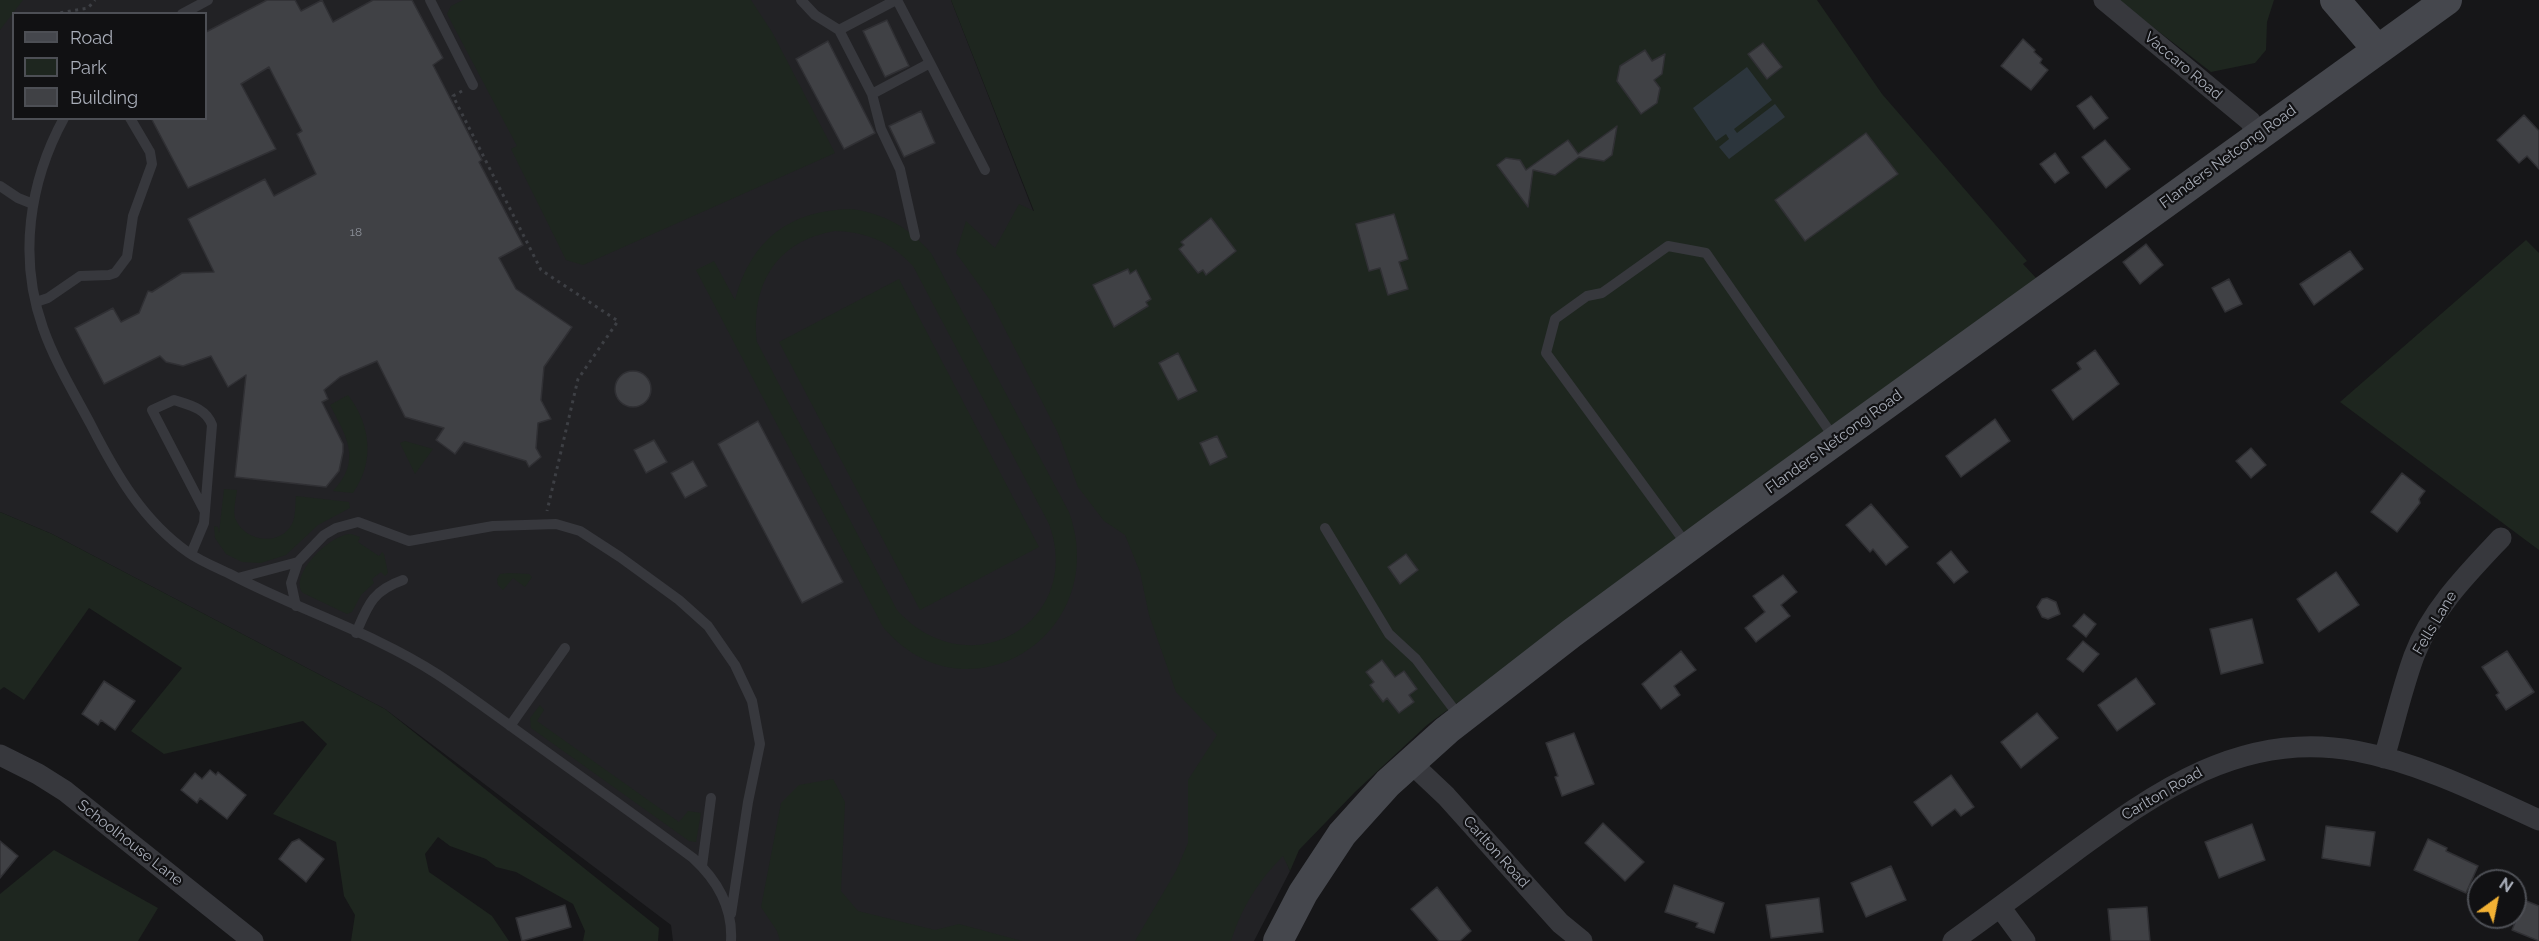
<!DOCTYPE html>
<style>
body{margin:0}
#map{position:relative;width:2539px;height:941px;overflow:hidden;background:#161618;font-family:Raleway,sans-serif}
canvas{display:block}
.legend{position:absolute;left:12px;top:12px;width:195px;height:108px;box-sizing:border-box;background:#111113;border:2px solid #4d4f55;margin:0;padding:8px 10px;list-style:none;font-size:18px;color:#a8adb8}
.legend li{display:flex;align-items:center;gap:12px;height:30px}
.legend b{width:30px;border:2px solid #4d4f55}
.north{position:absolute;left:2467px;top:869px;width:60px;height:60px;box-sizing:border-box;background:#111113;border:2px solid #4d4f55;border-radius:50%;rotate:33deg;font-size:16px;font-weight:700;line-height:24px;text-align:center;color:#a8adb8}
.north::after{content:'';display:block;margin:auto;width:21px;height:27px;background:#f2b134;clip-path:polygon(50% 0,100% 100%,50% 72%,0 100%)}
</style>
<div id="map">
<canvas width="2539" height="941"></canvas>
<ul class="legend">
<li><b style="height:8px;background:#45474d"></b>Road</li>
<li><b style="height:16px;background:#1e261f"></b>Park</li>
<li><b style="height:16px;background:#404145"></b>Building</li>
</ul>
<div class="north">N</div>
</div>
<script>
const g = document.querySelector('canvas').getContext('2d');
g.lineJoin = 'round';
function fillPath(path, color) { g.fillStyle = color; g.fill(path, 'evenodd'); }
function trace(path, color, width, dash) { g.strokeStyle = color; g.lineWidth = width; g.lineCap = dash ? 'butt' : 'round'; g.setLineDash(dash || []); g.stroke(path); }
function drawText(font, color, halo, rows, align = 'center') {
  g.font = font + ' Raleway,sans-serif'; g.lineWidth = 4.5; g.setLineDash([]); g.textBaseline = 'middle'; g.strokeStyle = halo; g.fillStyle = color; for (const [text, x, y, turn = 0] of rows) {
    g.save(); g.translate(x, y); g.rotate((+turn || 0) * Math.PI / 180); g.textAlign = isNaN(turn) ? turn : align; if (halo) g.strokeText(text, 0, 0); g.fillText(text, 0, 0); g.restore();
  }
}
fillPath(new Path2D(`
 M0,0H951L1290,871L1254,941H673L671,925L385,709L52,534L0,512ZM14,14H206V118H14Z`), '#222225');
fillPath(new Path2D(`
 M0,0H23L0,30Z
 M463,0H751L772,32L835,153L583,265L566,260L511,149L517,146L447,14L451,6Z
 M951,0H1817L1882,94L2027,261L2023,264L2037,279L1427,725L1355,792L1299,850L1290,871L1283,856C1257,883 1243,905 1231,941H1135L1176,871L1188,843V780L1217,735L1176,692L1149,615L1140,572L1125,535L1104,521L1078,487L1058,433L990,300L956,253L966,221L995,248L1019,204L1034,211Z
 M2118,0H2274L2267,22L2266,50L2255,63L2211,72Z
 M852,209C885,214 910,228 931,253L1069,512C1113,635 966,726 883,627L696,270L714,261L735,300C751,239 790,210 852,209ZM835,231C867,232 891,242 913,266L1049,524C1085,622 969,690 897,610L757,342C751,284 776,241 835,231Z
 M2526,240L2539,253V550L2340,402Z
 M899,279L1039,547L920,610L779,342Z
 M348,395C371,425 375,462 353,493L333,491C362,460 347,438 330,405Z
 M405,441L433,449L415,474L400,443Z
 M224,489L237,490C236,499 233,510 235,518C244,542 280,547 292,524C296,516 295,504 296,496L349,502L350,508L318,525L286,555L261,563L242,562L226,554L215,538L214,526L218,527L219,533Z
 M0,512L52,534L385,709L659,928L658,941H583L585,931L573,904L516,872L496,867L486,859L450,846L438,837L425,854L429,872L492,916L509,941H351L355,915L344,896L336,842L273,814L327,744L303,721L164,754L131,731L182,668L89,608L24,700L4,687L0,690Z
 M351,534L360,537L358,542L379,556L382,552L384,554L388,573L385,576L381,572L372,579L374,583L361,595L352,612L347,614L303,593C288,577 329,534 351,534Z
 M509,573L529,574L532,577L525,587L513,578L503,590L498,585L497,579L500,574Z
 M540,705L544,710L537,721L679,822L688,811L701,813L696,842L689,841L531,728L530,718Z
 M833,779L845,802L841,891L858,911L935,930L959,924L1022,941H780L777,931L761,907L781,803L799,785Z
 M54,850L158,908L138,941H0V894Z`), '#1e261f');
fillPath(new Path2D(`
 M1747,67L1772,100L1734,129L1737,133L1775,104L1785,117L1729,159L1719,147L1729,139L1726,134L1716,141L1693,108Z`), '#2c353c');
const building = new Path2D(`
 M267,0H295L301,11L322,0L333,22L373,0H412L443,58L433,65L482,160L479,162L523,245L499,258L516,289L572,327L544,367L541,400L551,419L538,423L536,448L541,457L529,467L526,461L464,442L455,454L436,440L444,428L405,417L377,361L340,377L324,390L328,399L322,402L343,444V452L339,471L326,487L235,477L246,375L228,387L211,356L183,366L166,362L160,356L104,384L75,328L113,308L121,322L139,313L148,291L152,292L182,273L214,272L188,219L265,179L274,196L316,174L297,134L302,131L269,67L241,84L276,149L188,188L151,118H206V32Z
 M887,20L909,66L885,77L863,31Z
 M2023,39L2035,50L2034,52L2042,59L2040,63L2048,70L2031,90L2001,66Z
 M828,41L875,133L844,149L796,59Z
 M1763,43L1782,67L1767,79L1748,54Z
 M1645,50L1652,61L1665,54L1662,74L1654,80L1660,88L1657,103L1641,114L1617,81L1620,66Z
 M2091,96L2108,118L2094,129L2077,106Z
 M921,111L935,143L904,157L889,126Z
 M2524,115L2539,131V169L2527,156L2519,163L2497,140Z
 M1617,126L1612,155L1604,161L1579,157L1555,175L1533,170L1528,207L1497,165L1506,158L1520,160L1526,170L1568,140L1578,154Z
 M1866,133L1898,174L1805,241L1775,200Z
 M2105,140L2130,169L2106,188L2082,157Z
 M2055,153L2069,173L2055,183L2040,164Z
 M1394,214L1408,259L1399,262L1408,289L1388,295L1380,268L1369,271L1356,224Z
 M1211,218L1236,251L1206,275L1203,270L1198,273L1179,249L1184,245L1181,242Z
 M2146,244L2163,265L2140,284L2123,262Z
 M2350,251L2363,269L2314,305L2300,284Z
 M1128,269L1130,274L1136,270L1151,299L1146,302L1148,306L1114,327L1093,285Z
 M2229,279L2242,304L2225,312L2212,288Z
 M2095,350L2119,384L2073,420L2052,390L2081,369L2077,363Z
 M1178,353L1197,391L1178,400L1159,363Z
 M615 389a18 18 0 1 1 36 0a18 18 0 1 1-36 0Z
 M1995,419L2010,441L1961,477L1946,456Z
 M758,421L843,582L802,603L718,444Z
 M1217,436L1227,457L1210,465L1200,443Z
 M654,440L667,462L646,473L634,450Z
 M2251,448L2266,465L2251,478L2236,461Z
 M693,461L707,486L685,498L671,473Z
 M2402,473L2425,491L2419,499L2420,503L2397,532L2371,512Z
 M1871,504L1908,547L1886,565L1873,549L1870,552L1846,525Z
 M1951,551L1968,572L1954,583L1937,563Z
 M1406,554L1418,570L1400,584L1388,567Z
 M2336,572L2359,605L2319,632L2297,599Z
 M1783,575L1797,592L1781,605L1790,616L1756,642L1745,628L1765,612L1753,596Z
 M2047,598L2056,602L2060,614L2048,619L2042,617L2037,607L2042,599Z
 M2084,614L2096,624L2086,637L2073,626Z
 M2252,619L2263,663L2221,674L2210,629Z
 M2083,641L2099,654L2083,672L2067,659Z
 M1681,651L1696,670L1674,686L1680,695L1661,709L1642,684Z
 M2507,651L2534,692L2506,710L2496,695L2499,693L2482,667Z
 M1382,660L1395,677L1404,671L1417,689L1409,695L1414,702L1399,713L1387,698L1383,702L1370,685L1374,682L1366,672Z
 M2136,678L2155,704L2117,731L2098,705Z
 M104,681L135,701L115,730L101,720L98,725L82,714Z
 M2037,713L2058,738L2021,768L2001,742Z
 M1574,733L1594,784L1562,796L1555,777L1558,776L1546,743Z
 M210,770L216,775L218,772L246,795L227,819L200,798L197,803L181,790L195,773L202,779Z
 M1951,775L1974,807L1961,816L1955,809L1932,826L1914,802Z
 M1603,823L1644,862L1625,881L1585,843Z
 M2252,824L2265,860L2219,878L2205,842Z
 M2326,826L2375,832L2370,866L2322,858Z
 M299,839L324,859L306,882L279,859L292,842Z
 M2428,839L2447,848L2446,851L2478,866L2466,893L2414,870Z
 M0,841L18,856L0,878Z
 M1891,866L1906,900L1866,917L1851,883Z
 M1674,885L1724,903L1714,933L1696,927L1698,923L1665,912Z
 M1437,887L1471,931L1460,941H1439L1411,909Z
 M1819,898L1823,932L1771,938L1766,905Z
 M2524,900L2539,906V941L2512,930Z
 M565,905L571,927L522,941L516,918Z
 M2147,907L2150,941H2111L2108,909Z`);
fillPath(building, '#404145');
trace(building, '#303034', 1.5);
trace(new Path2D(`
 M53,14L88,8L95,0
 M462,91L453,96L541,270L618,321L578,379L547,511`), '#3d3f44', 3, [3, 4.5]);
trace(new Path2D(`
 M430,0L473,85
 M801,0L815,15L839,30L872,94L881,129L900,169L915,236
 M182,14L208,0
 M839,30L896,0
 M930,63L985,170
 M872,94L930,63L897,0
 M64,118C29,182 18,258 43,328C55,362 74,393 91,425C116,474 143,521 189,553C202,562 218,568 232,575C299,610 374,633 437,674C469,695 499,718 530,740C584,779 639,818 693,858C717,880 733,907 731,941
 M0,186L18,198L33,204
 M36,302L48,298L80,276L109,275L115,273L127,257L133,216L152,164L150,152L130,118
 M1325,528L1389,634L1416,659L1459,716
 M1687,545L1546,353L1555,319L1587,296L1602,293L1668,246L1706,253L1835,439
 M191,554L204,523L212,425C206,408 189,405 174,400L152,410L204,510
 M238,578L298,562
 M296,606L291,583L298,562L324,535L336,528L358,522L409,541L493,526L556,524L580,531L620,557L679,600L708,626L735,665L752,701L760,744L748,802L731,914
 M356,633C368,605 372,591 403,580
 M510,726L565,648
 M702,866L711,798`), '#37383d', 10);
trace(new Path2D(`
 M2104,0L2250,121L2258,135
 M0,755L38,774L65,791L253,941
 M2384,758C2394,724 2402,689 2414,656C2431,610 2469,572 2501,538
 M1410,762L1446,796L1560,923L1582,941
 M2000,907L2025,941
 M1953,941C1992,913 2031,884 2070,855C2156,792 2242,729 2356,751C2420,763 2480,793 2539,820`), '#37383d', 21);
trace(new Path2D(`
 M2335,0L2377,49
 M1278,941L1303,893L1342,834L1388,783L1447,730L1572,633L1720,524L2447,0`), '#45474d', 30);
drawText('12px', '#8e929b', null, [
 ["18",356,232]
]);
drawText('15px', '#a8adb8', '#111113', [
 ["Vaccaro Road",2183,66,40],
 ["Flanders Netcong Road",2228,157,-36],
 ["Flanders Netcong Road",1834,442,-36],
 ["Fells Lane",2435,623,-59],
 ["Carlton Road",2162,794,-30],
 ["Schoolhouse Lane",130,843,38],
 ["Carlton Road",1496,852,48]
]);
</script>
